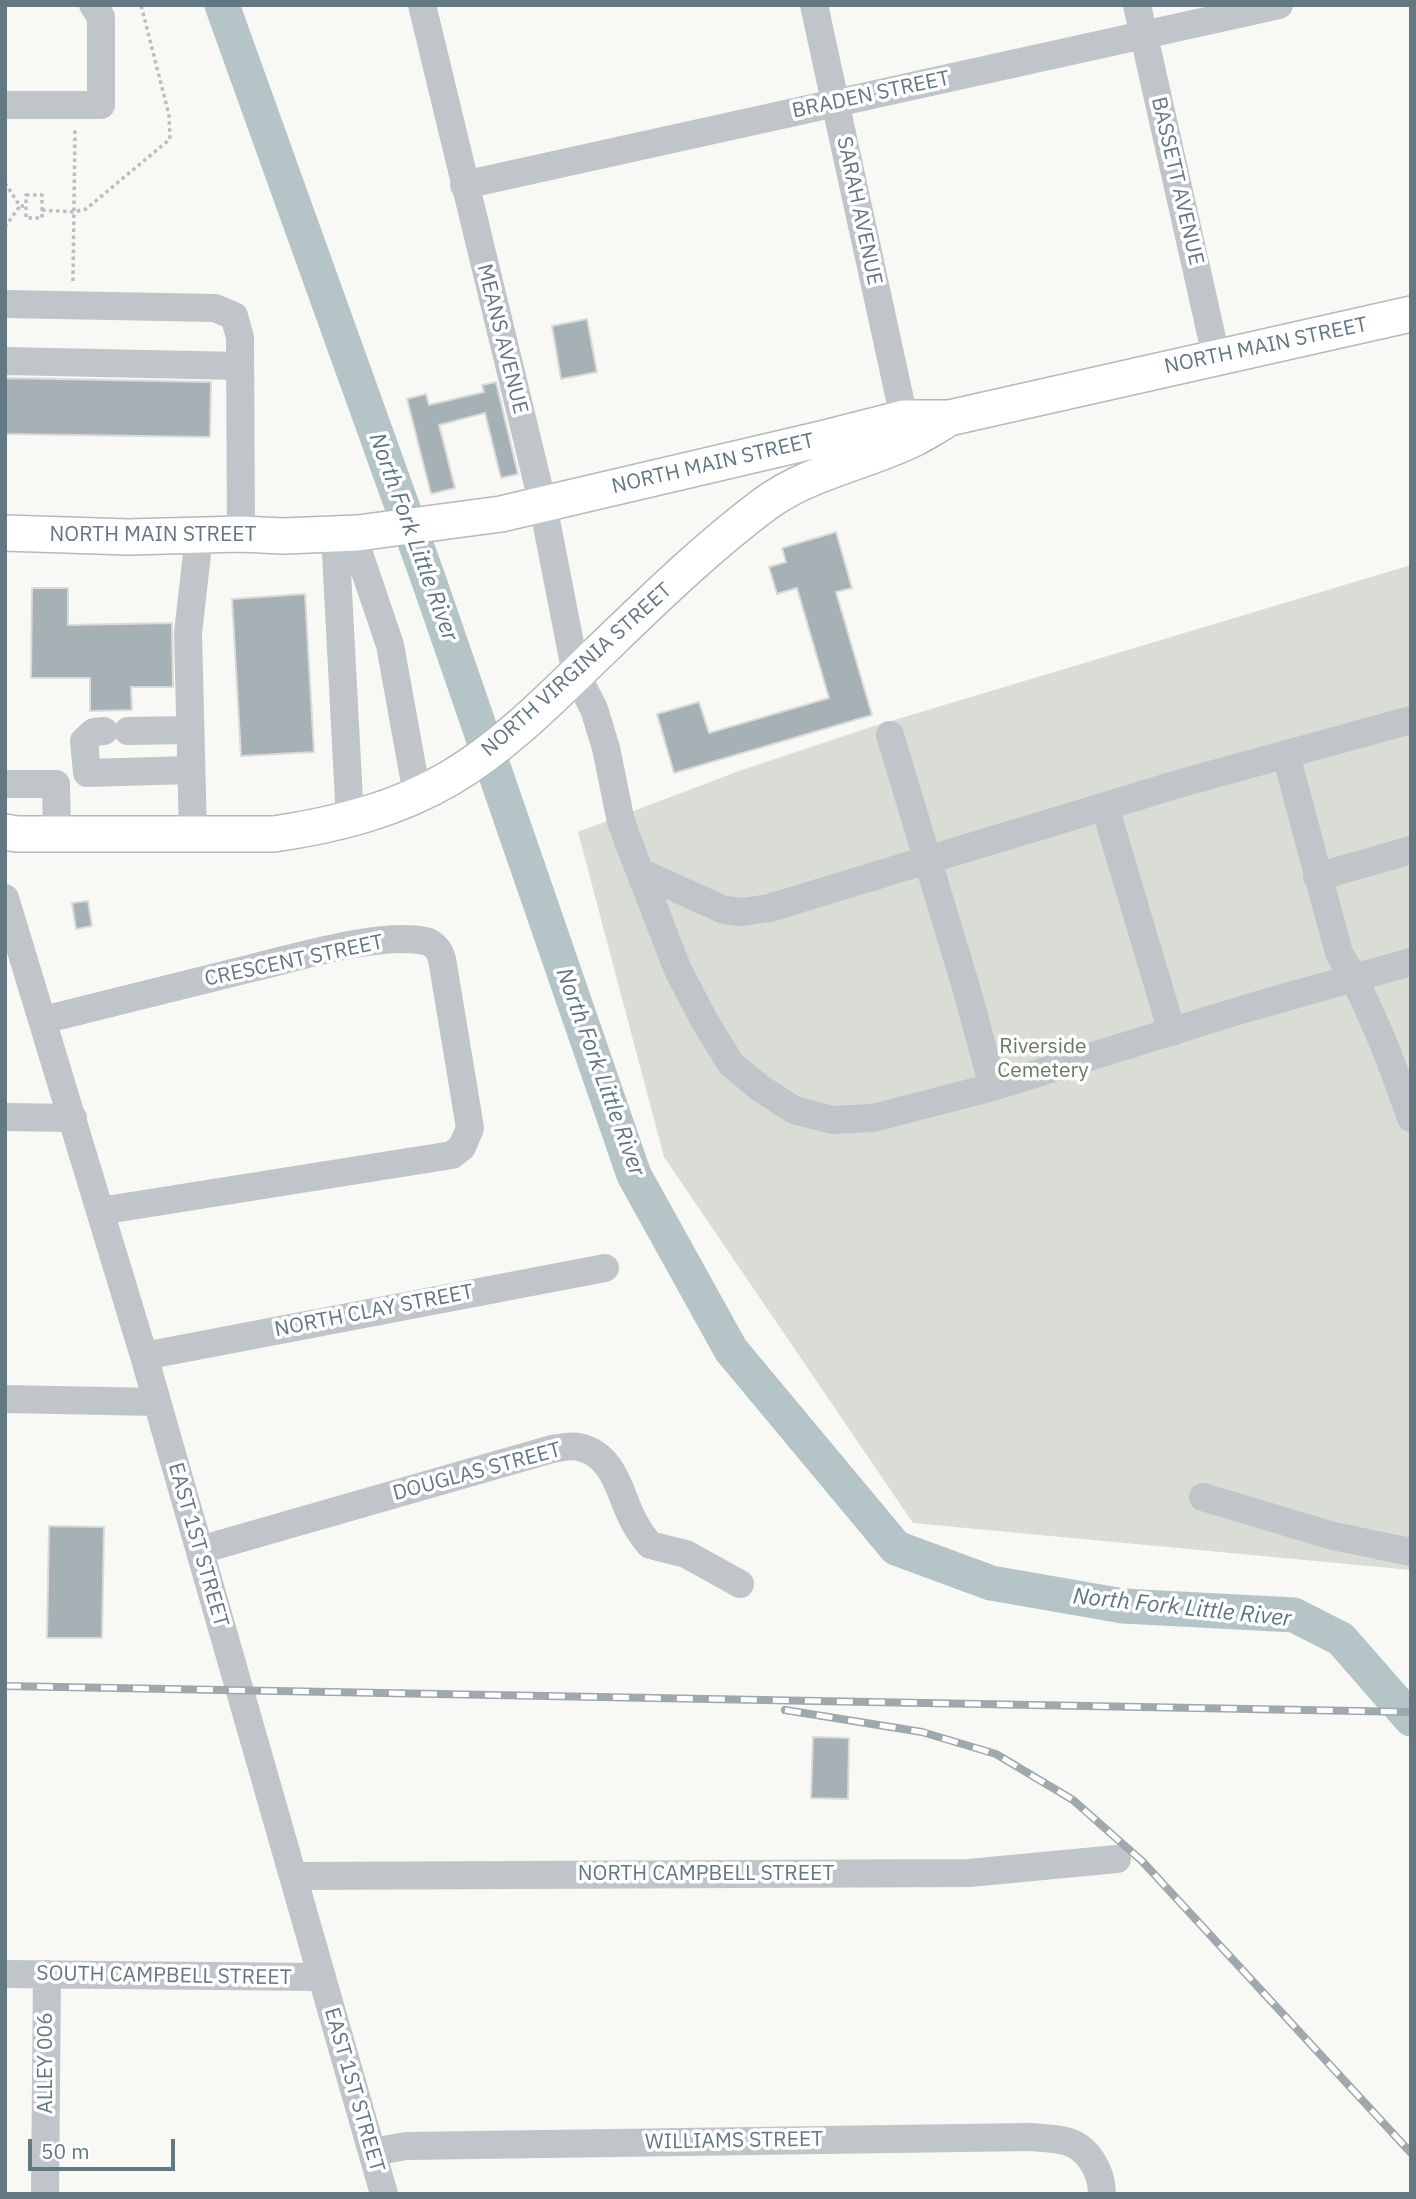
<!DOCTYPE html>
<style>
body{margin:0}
#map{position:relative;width:1416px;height:2199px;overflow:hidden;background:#f8f8f5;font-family:"IBM Plex Sans",sans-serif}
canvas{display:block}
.frame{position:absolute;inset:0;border:7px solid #637881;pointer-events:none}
.scale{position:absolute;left:28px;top:2139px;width:147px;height:32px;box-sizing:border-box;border:4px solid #637881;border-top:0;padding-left:9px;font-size:21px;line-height:24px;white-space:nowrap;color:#637881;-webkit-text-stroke:5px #fff;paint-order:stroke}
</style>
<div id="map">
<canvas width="1416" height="2199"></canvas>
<div class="frame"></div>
<div class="scale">50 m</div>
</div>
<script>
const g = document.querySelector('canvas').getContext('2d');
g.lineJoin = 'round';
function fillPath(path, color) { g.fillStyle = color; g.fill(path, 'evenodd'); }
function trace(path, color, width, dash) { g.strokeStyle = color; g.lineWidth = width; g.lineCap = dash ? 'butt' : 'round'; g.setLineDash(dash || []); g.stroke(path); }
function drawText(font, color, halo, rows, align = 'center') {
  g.font = font + ' "IBM Plex Sans",sans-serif'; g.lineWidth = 7; g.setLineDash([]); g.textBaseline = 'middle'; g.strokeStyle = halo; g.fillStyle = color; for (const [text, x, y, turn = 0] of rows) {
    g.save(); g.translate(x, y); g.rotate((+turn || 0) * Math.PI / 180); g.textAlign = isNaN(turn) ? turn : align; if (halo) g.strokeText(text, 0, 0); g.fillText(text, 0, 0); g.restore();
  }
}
fillPath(new Path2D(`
 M1411,565V1570L913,1523L664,1157L578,832L739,771L871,727Z`), '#d9ddd5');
trace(new Path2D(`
 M222,5L429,581L634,1175L731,1350L896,1548L991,1583L1123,1606L1294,1615L1341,1639L1411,1719`), '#b5c5c7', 35);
const building = new Path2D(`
 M587,319L597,372L561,379L552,326Z
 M5,378L211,382L210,437L5,434Z
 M496,382L518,474L501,478L485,413L439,425L455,488L431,494L407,399L426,394L429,405L484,392L482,385Z
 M836,532L852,588L836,592L872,715L674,773L657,714L699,702L709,733L829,698L797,588L777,594L769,567L786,562L782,548Z
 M32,588H68V625L172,623L173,687H131L132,710L90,711V678H31Z
 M305,594L314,752L241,756L232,599Z
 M88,901L92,926L76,929L72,903Z
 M49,1526L104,1527L102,1638H47Z
 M813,1737L849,1738L848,1799L811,1798Z`);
fillPath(building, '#a6b1b5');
trace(building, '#dadad8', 2);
const major = new Path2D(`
 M5,533L128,537L241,534L283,536L358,533L501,514L821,439L904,418H949L1411,314
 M5,832L17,834H274C335,825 396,810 450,778C506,745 552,697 599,652C652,601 706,548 765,504C810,471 867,462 915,438C925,433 934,427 943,422`);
trace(major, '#b3b9bc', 38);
trace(new Path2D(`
 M5,183L20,206H26
 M26,195H42V218H26Z
 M42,210L74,212L86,209L170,139L169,115L141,5
 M5,227L20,206
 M73,281L75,128`), '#b9bec0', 3.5, [3.5, 3.5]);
trace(new Path2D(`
 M422,5L543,505L576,674L594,709L606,748L621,822L640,872L724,910L742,912L769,908L1185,782L1411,720
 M814,5L904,418
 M1137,5L1216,356
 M5,105H101V17L93,5
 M464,185L1279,5
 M5,304L215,308L234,316L240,337L241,534
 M5,361L240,366
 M352,533L390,645L417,794
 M335,534L350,820
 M104,731L94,732L84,741L87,773L191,770
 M128,731L190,730
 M890,735L968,994L993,1087
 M1286,755L1339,953C1370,1004 1391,1061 1411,1118
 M5,784H56L57,834
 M1105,807L1172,1032
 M193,834L188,633L199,536
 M640,872L678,970L704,1020L731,1064L760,1088L794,1110L832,1120L873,1118L993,1087L1244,1009L1411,962
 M1317,877L1411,850
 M5,898L144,1356L384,2194
 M43,1020C114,1003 185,985 256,967C301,956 381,932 425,941C434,943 440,951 442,959L470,1128L462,1147L452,1155L100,1211
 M5,1117L73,1118
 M144,1356L605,1268
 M5,1399L157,1402
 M1203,1497L1333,1536L1411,1552
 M200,1550L552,1449C560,1448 571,1445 579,1447C614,1455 619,1491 632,1518C637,1528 643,1537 650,1545L686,1554L740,1584
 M294,1876L969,1873L1117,1859
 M5,1974L322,1977
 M373,2152L406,2146L1030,2137C1041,2138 1054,2138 1065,2141C1088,2146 1102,2172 1102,2194
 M45,2194L47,1974`), '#bfc5c8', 28);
trace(major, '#fff', 35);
const rail = new Path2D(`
 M5,1686L1411,1712
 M785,1710L922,1732L996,1754L1073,1800L1142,1861L1411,2153`);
trace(rail, '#9ea8ad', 8);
trace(rail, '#fff', 5, [16]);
drawText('21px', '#637881', '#fff', [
 ["BRADEN STREET",871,95,-12],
 ["BASSETT AVENUE",1177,181,77],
 ["SARAH AVENUE",859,211,78],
 ["MEANS AVENUE",502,339,76],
 ["NORTH MAIN STREET",1266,346,-12],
 ["NORTH MAIN STREET",713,464,-13],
 ["NORTH MAIN STREET",153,535],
 ["NORTH VIRGINIA STREET",577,670,-42],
 ["CRESCENT STREET",294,961,-12],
 ["NORTH CLAY STREET",374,1311,-11],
 ["DOUGLAS STREET",477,1472,-15],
 ["EAST 1ST STREET",198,1545,74],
 ["NORTH CAMPBELL STREET",706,1874],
 ["SOUTH CAMPBELL STREET",164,1976,1],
 ["ALLEY 006",46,2063,-90],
 ["EAST 1ST STREET",354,2090,74],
 ["WILLIAMS STREET",734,2141,-1]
]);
drawText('21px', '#697962', '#fff', [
 ["Riverside",1043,1047],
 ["Cemetery",1043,1071]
]);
drawText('italic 23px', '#5e777b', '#fff', [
 ["North Fork Little River",413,537,70],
 ["North Fork Little River",600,1072,70],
 ["North Fork Little River",1182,1608,6]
]);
</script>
